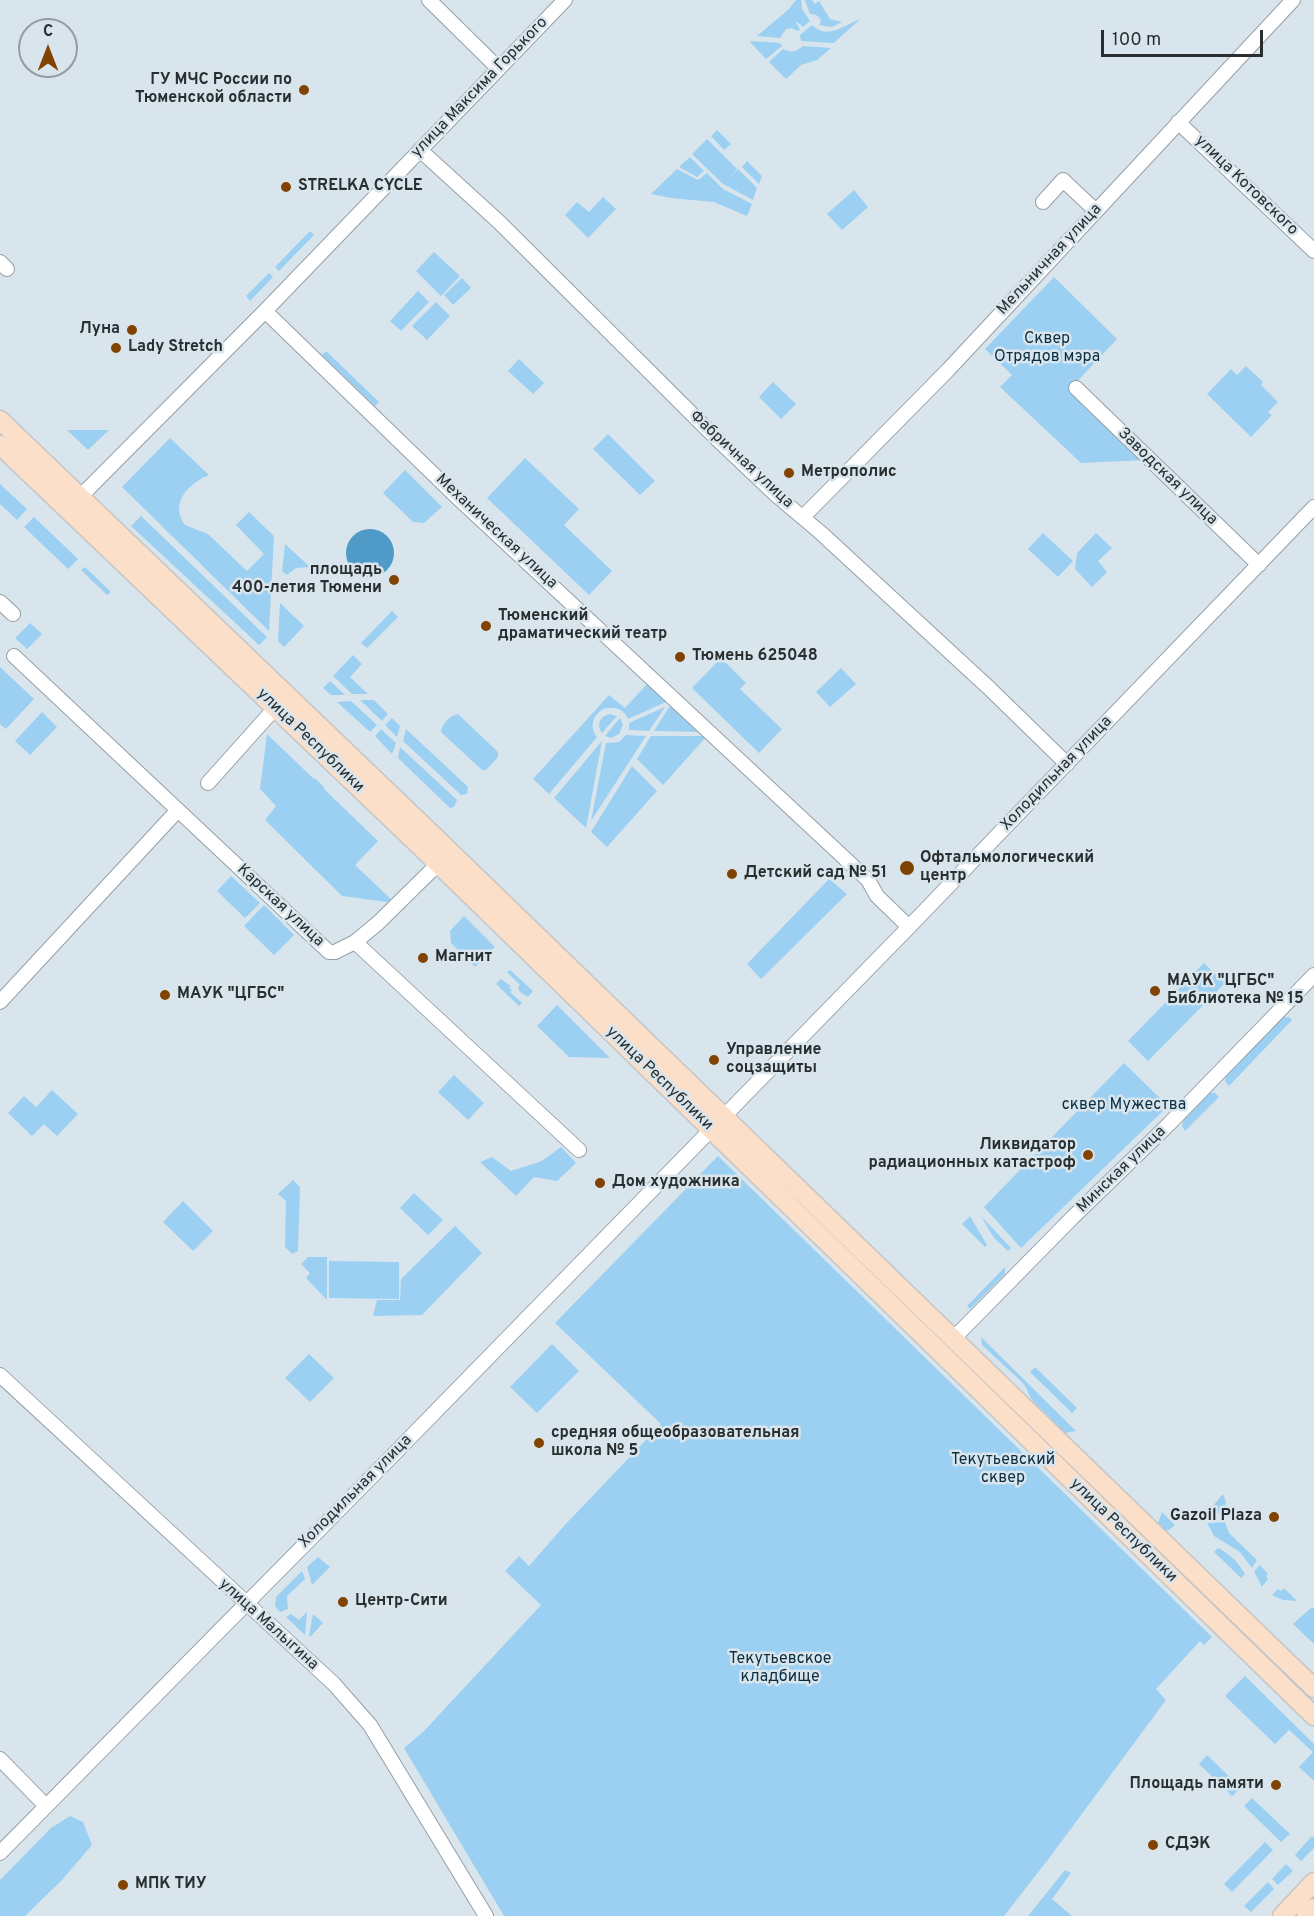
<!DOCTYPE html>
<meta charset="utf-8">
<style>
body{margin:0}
#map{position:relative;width:1314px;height:1916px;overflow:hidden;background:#d9e5ec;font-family:Overpass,sans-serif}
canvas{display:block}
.north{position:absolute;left:18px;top:18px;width:60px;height:60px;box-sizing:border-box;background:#d9e5ec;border:2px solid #939ca1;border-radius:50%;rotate:0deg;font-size:16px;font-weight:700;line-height:24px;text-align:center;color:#292e30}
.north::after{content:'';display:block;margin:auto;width:21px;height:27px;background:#814301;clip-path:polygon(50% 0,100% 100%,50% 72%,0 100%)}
.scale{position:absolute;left:1101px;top:30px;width:162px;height:27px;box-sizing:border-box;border:3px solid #292e30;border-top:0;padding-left:8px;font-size:18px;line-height:21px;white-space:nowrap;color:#292e30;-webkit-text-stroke:4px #d9e5ec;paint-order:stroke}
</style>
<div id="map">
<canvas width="1314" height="1916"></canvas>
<div class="north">С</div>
<div class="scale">100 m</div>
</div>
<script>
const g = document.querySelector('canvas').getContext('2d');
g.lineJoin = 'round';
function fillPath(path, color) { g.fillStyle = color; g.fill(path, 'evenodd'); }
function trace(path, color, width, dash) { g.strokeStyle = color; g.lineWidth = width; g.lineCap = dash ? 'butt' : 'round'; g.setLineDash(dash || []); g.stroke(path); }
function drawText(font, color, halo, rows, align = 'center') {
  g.font = font + ' Overpass,sans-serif'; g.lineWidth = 5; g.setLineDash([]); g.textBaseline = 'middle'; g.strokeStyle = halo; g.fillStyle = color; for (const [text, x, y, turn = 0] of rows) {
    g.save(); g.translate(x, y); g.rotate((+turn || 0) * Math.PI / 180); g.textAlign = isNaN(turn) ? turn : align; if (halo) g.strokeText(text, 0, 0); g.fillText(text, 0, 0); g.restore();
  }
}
fillPath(new Path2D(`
 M796,0H801L802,9L810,21L803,27L797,22L796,23L800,29L798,31L791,28L786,29L780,38L757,36L789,9Z
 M805,0H812L815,4L819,1L830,19L842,22L832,27L819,25L821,21C819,16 816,14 810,14Z
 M860,19L834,43L801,41L800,35L812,25C827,40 843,26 860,19Z
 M752,41L780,43L782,46L766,59L750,42Z
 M803,46L831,48L817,60L801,65L786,79L769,62L783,49C792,53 796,52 803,46Z
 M717,130L731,144L724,150L711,136Z
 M707,139L737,169L728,179L738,169L757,188L753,200L723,184L692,154Z
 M690,157L704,171L697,177L679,167Z
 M747,161L762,176L759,184L742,167Z
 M677,169L698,180L707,173L723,189L752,204L747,216L714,202L671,198L651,194Z
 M854,190L868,207L842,230L827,214Z
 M603,197L616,209L588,238L565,215L577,202L589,212Z
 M310,231L314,235L279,271L275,267Z
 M434,252L460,276L441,296L416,271Z
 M269,273L273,277L250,301L246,296Z
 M1054,277L1117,339L1072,387L1146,460L1081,463L1000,387L1012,375L985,349Z
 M462,278L471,288L453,305L444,295Z
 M418,291L429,302L401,331L390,321Z
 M436,302L450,316L427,340L412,326Z
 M326,351L379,402L375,406L322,355Z
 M519,359L544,383L533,394L508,371Z
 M1246,366L1263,382L1261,385L1278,402L1268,412L1272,415L1251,437L1207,394L1231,369L1237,375Z
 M773,382L796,404L781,419L759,397Z
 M67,430H109L88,450Z
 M608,434L655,481L640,495L593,449Z
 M170,438L209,475C189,483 169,503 185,525L208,534L247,571L264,554L236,525L249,512L274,536L269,631L122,487Z
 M525,458L579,509L564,525L612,571L589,595L487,498Z
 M405,470L442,507L424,523L413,522L383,493Z
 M0,484L27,509L17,520L0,504Z
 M141,516L267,637L259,645L131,526Z
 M34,517L78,559L68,569L24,527Z
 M1043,533L1073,561L1058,577L1028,549Z
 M1096,533L1112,548L1098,561L1107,572L1092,587L1075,569L1077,553Z
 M285,544L310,567L296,568L287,575L282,571Z
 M85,567L111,592L107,595L81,570Z
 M280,603L304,626L284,647L278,641Z
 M392,611L398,617L367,648L361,643Z
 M30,623L42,634L27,649L15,638Z
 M353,655L362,664L350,677L368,694H352L333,676Z
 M721,658L746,683L740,689L782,729L759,753L692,688Z
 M0,667L34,699L6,729L0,724Z
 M841,668L856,684L830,707L816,692Z
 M330,681L345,695H331L323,688Z
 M648,683L668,701L628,719C623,708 614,706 603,709C593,716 589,726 597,737L549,794L533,779L609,695L625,708Z
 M360,700H374L388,714L382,721Z
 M351,701L377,725L370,732L337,702Z
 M671,704L702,732L654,731Z
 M665,707L649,731L629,730V723Z
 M42,712L57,727L30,755L15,741Z
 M458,714L498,752V757L486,770H482L441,732C442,724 449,716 458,714Z
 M610,714L617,716L602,733C596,724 600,716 610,714Z
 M392,718L400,726L397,737L385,725Z
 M620,718L623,725L619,734L611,738L605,736Z
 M381,729L396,743L392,754L375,736Z
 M406,729L468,787L467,794L461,795L403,741Z
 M267,734L314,779L315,778L325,788L324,789L378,841L355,865L395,903L342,896L265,820L276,806L260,789Z
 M626,735L646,736L591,821L606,743L619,742Z
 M651,736H707L663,785L637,759Z
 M602,741L586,828L554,798Z
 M400,747L457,800L454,807L450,808L398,758Z
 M632,766L657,791L607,847L591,832Z
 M231,876L260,903L245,918L217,891Z
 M829,879L847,894L761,979L747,964Z
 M264,905L294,935L274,955L244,926Z
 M464,916L495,947L475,967L451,943L450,931Z
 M1204,963L1225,983L1148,1061L1128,1041Z
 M510,970L533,991L528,997L520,992L518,988L520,985L507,972Z
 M501,979L511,986L509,987L512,990L510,992L522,1003L519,1006L496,984Z
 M557,1005L610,1058L569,1057L537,1026Z
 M1281,1017H1289L1292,1020L1229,1086L1225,1081L1226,1074Z
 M1124,1063L1168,1106L1021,1248L984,1207Z
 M454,1075L484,1103L468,1120L438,1092Z
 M52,1090L78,1114L57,1136L44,1124L32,1136L8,1113L24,1096L36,1107Z
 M1209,1093H1215L1219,1097L1185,1131L1182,1126L1184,1119Z
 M561,1147L576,1163L557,1181L534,1177L516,1196L480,1162L492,1157L511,1171L542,1161Z
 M718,1156L1212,1637L1204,1645L1200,1641L1156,1689L1166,1700L1050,1857L1004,1916H504L404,1748L424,1731L541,1605L505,1571L519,1556L529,1566L563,1527L661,1424L555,1323Z
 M293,1180L300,1187L298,1251L292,1254L285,1247L286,1201L278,1194Z
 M414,1193L443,1220L428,1235L400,1208Z
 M183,1201L213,1231L193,1251L163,1222Z
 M970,1216L987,1245L985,1247L962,1224Z
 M981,1216L1011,1248L1008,1251L994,1238Z
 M455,1226L482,1253L422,1315L373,1316L377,1300H400L401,1279Z
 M308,1257H327V1300L306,1278L310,1273L301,1264Z
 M329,1261L399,1262V1299L329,1298Z
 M1005,1267V1274L970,1309L967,1306Z
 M981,1337L1076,1431L1065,1433L1032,1400L1024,1384L982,1345Z
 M552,1344L579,1371L537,1413L510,1387Z
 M309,1354L334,1378L310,1402L285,1378Z
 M1035,1367L1077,1408L1072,1413L1030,1372Z
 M1223,1494L1226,1502L1224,1513H1207Z
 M1162,1512L1175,1525L1169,1530H1165L1158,1523Z
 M1225,1522L1229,1533L1257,1560L1252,1568L1240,1552L1214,1536L1207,1523Z
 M1218,1548C1230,1554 1238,1562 1245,1574L1241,1578L1214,1552Z
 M318,1557L330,1567L312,1585L307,1567Z
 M1260,1565L1268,1574L1266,1576L1268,1579L1262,1587L1254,1571Z
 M302,1571L305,1579L287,1596L288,1609L280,1612L275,1606L276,1597Z
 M1284,1588L1297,1601L1283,1600L1272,1595L1278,1589L1281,1591Z
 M1312,1607L1314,1609V1644L1293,1624Z
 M307,1612L305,1635L286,1617L291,1614L299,1620Z
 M313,1614L323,1623L310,1637L309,1636Z
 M1245,1676L1314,1744V1781L1299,1767L1313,1752L1289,1730L1275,1744L1225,1696Z
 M1207,1755L1241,1788L1232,1796L1199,1764Z
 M1252,1798L1290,1834L1281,1842L1244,1806Z
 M70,1816L83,1822L92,1845L62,1880L25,1916H0V1880L51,1828Z
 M1312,1836L1314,1838V1848L1301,1861L1295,1855Z
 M1265,1842L1273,1850L1232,1892L1224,1884Z
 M1286,1864L1293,1871L1278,1885L1272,1879Z
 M1065,1870L1071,1873L1052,1899L1072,1916H1028Z
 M1268,1882L1274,1889L1251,1912L1244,1906Z`), '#9bd0f3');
fillPath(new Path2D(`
 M346 553a24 24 0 1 1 48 0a24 24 0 1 1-48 0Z`), '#4f9ac6');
const minor = new Path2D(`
 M429,0L498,68
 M1178,122L1314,251
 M420,150L499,222L718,440L776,495L821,533L989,688L1067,764
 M1043,202L1063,180L1096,211
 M0,262L7,269
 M265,311L459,499L868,880L877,896L909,927
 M1076,388L1259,565
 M73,504L265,311L565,0
 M803,517L948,370L1293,0
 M0,602L13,614
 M14,656L329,952H335L355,942L579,1150
 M208,783L276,707
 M355,942L378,923L438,864
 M0,1002L178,810
 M954,1338L1073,1217L1169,1124L1314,975
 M0,1375L334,1684L370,1725L486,1916
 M0,1759L46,1806
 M0,1853L395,1453L909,927L1314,507`);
const major = new Path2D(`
 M0,420L437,839L1314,1688
 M0,445L425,851L1314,1716
 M1282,1916L1314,1882
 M1306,1916L1314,1908`);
trace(minor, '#959fa7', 16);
trace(major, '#c3c4c5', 21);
trace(minor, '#fff', 14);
trace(major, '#fcdfc9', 18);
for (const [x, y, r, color] of [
 [304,90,6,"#814301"],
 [286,187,6,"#814301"],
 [132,330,6,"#814301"],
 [116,348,6,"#814301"],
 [789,473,6,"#814301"],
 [394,580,6,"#814301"],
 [486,626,6,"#814301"],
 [680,657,6,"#814301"],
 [907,868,8,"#814301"],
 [732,874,6,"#814301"],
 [423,958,6,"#814301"],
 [1155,991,6,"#814301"],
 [165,995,6,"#814301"],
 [714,1060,6,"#814301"],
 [1088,1155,6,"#814301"],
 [600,1183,6,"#814301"],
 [539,1443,6,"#814301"],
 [1274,1517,6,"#814301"],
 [343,1602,6,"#814301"],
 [1276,1785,6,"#814301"],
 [1153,1845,6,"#814301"],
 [123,1885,6,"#814301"]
]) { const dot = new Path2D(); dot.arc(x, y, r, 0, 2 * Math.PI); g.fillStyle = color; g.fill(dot); trace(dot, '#d9e5ec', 2); }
drawText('bold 16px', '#292e30', '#d9e5ec', [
 ["ГУ МЧС России по",292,81,"right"],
 ["Тюменской области",292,99,"right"],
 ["STRELKA CYCLE",298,187],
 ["Луна",120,330,"right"],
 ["Lady Stretch",128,348],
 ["Метрополис",801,473],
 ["площадь",382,571,"right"],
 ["400-летия Тюмени",382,589,"right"],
 ["Тюменский",498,617],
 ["драматический театр",498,635],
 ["Тюмень 625048",692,657],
 ["Офтальмологический",920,859],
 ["центр",920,877],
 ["Детский сад № 51",744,874],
 ["Магнит",435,958],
 ["МАУК \"ЦГБС\"",1167,982],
 ["Библиотека № 15",1167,1000],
 ["МАУК \"ЦГБС\"",177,995],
 ["Управление",726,1051],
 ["соцзащиты",726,1069],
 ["Ликвидатор",1076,1146,"right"],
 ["радиационных катастроф",1076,1164,"right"],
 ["Дом художника",612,1183],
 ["средняя общеобразовательная",551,1434],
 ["школа № 5",551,1452],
 ["Gazoil Plaza",1262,1517,"right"],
 ["Центр-Сити",355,1602],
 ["Площадь памяти",1264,1785,"right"],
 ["СДЭК",1165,1845],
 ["МПК ТИУ",135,1885]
], 'left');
drawText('16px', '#292e30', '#d9e5ec', [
 ["улица Максима Горького",480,88,-46],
 ["улица Котовского",1246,186,44],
 ["Мельничная улица",1050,260,-47],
 ["Фабричная улица",741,460,43],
 ["Заводская улица",1167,477,44],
 ["Механическая улица",496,532,43],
 ["улица Республики",310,741,44],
 ["Холодильная улица",1057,774,-46],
 ["Карская улица",280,906,43],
 ["улица Республики",659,1079,44],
 ["Минская улица",1122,1170,-44],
 ["Холодильная улица",356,1492,-45],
 ["улица Республики",1123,1531,44],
 ["улица Малыгина",268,1625,42]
]);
drawText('16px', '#0c2e41', '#d9e5ec', [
 ["Сквер",1047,340],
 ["Отрядов мэра",1047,358],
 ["сквер Мужества",1124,1106],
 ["Текутьевский",1003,1461],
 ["сквер",1003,1479],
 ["Текутьевское",780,1660],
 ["кладбище",780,1678]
]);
</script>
